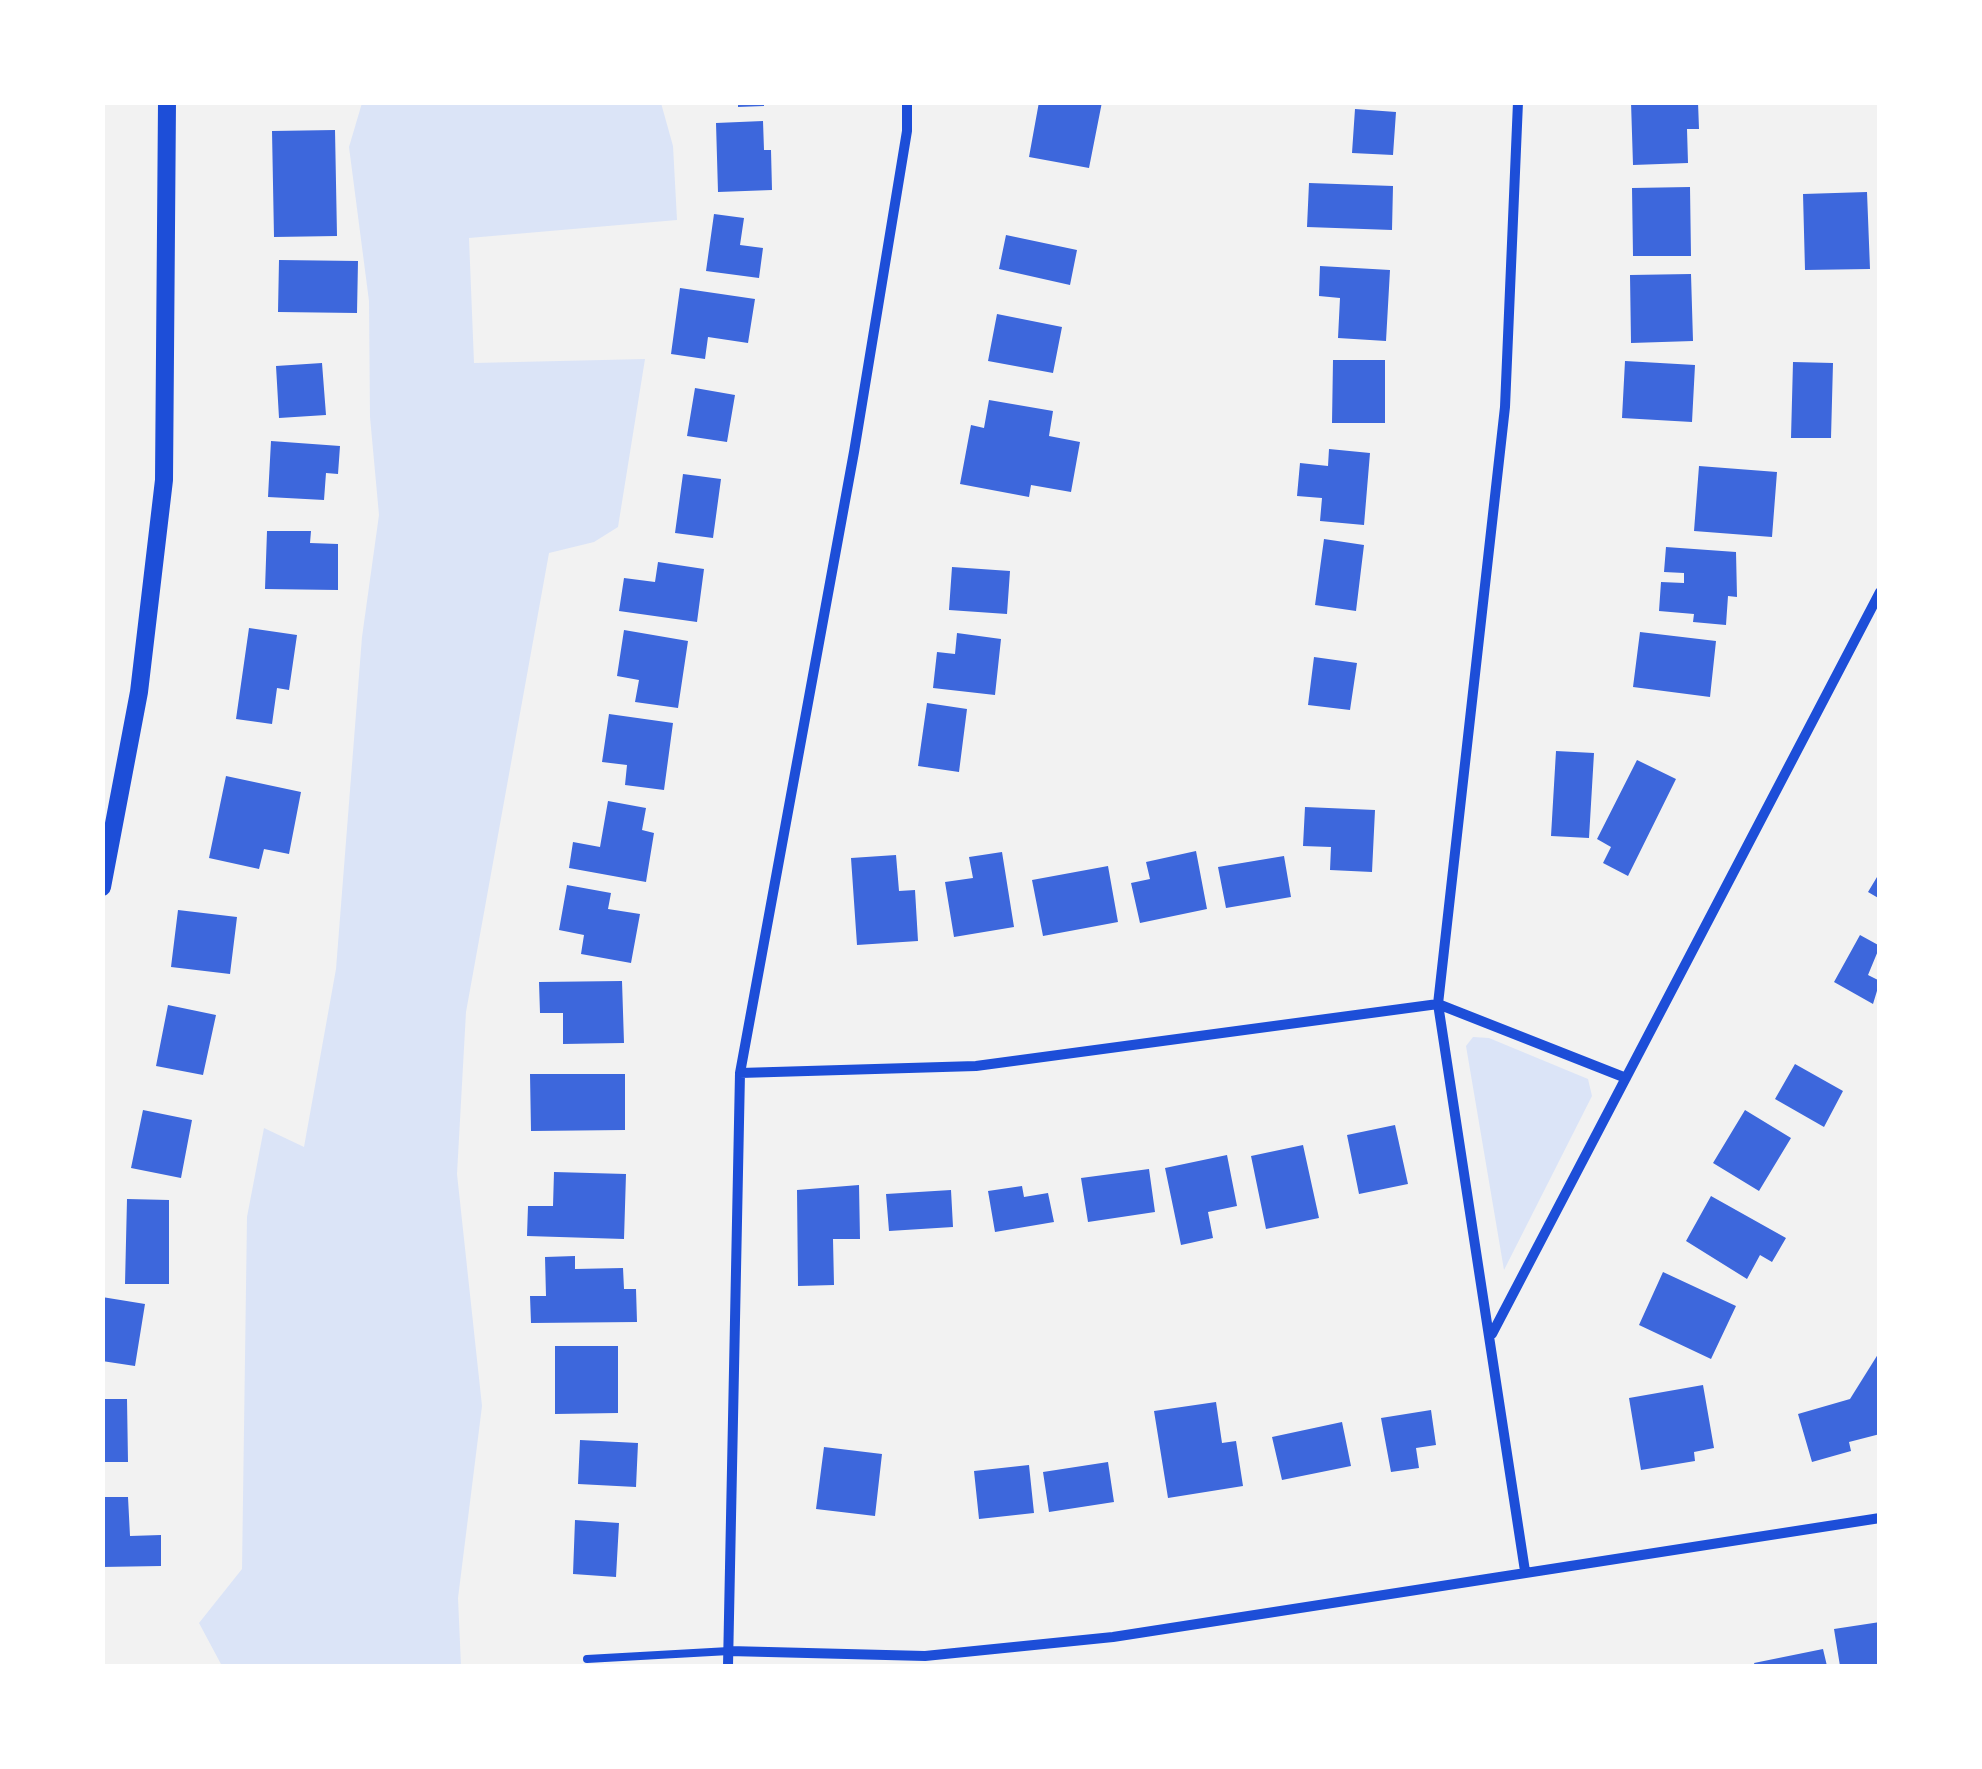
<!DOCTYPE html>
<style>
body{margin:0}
#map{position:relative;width:1982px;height:1769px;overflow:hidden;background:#f2f2f2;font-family:Cabin,sans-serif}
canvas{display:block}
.frame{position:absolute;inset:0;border:105px solid #fff;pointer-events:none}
</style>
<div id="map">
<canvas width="1982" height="1769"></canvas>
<div class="frame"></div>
</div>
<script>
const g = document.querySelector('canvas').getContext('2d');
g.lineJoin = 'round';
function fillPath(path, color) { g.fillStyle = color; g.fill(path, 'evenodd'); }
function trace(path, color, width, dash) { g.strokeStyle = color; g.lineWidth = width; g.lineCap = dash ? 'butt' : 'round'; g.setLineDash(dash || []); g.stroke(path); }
fillPath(new Path2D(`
 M362,103H661L673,146L677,220L469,238L474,363L645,359L618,527L594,542L549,553L466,1012L457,1174L482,1406L458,1598L461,1666H222L199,1623L242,1569L247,1217L264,1128L304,1147L336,969L362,637L379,515L370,417L369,301L349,147Z
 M1473,1037L1489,1038L1588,1079L1592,1096L1504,1270L1466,1046Z`), '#dbe4f7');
fillPath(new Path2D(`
 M738,102H764V106L738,107Z
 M1039,102H1102L1089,168L1029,157Z
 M1631,102H1698L1699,129H1687L1688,163L1633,165Z
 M1355,109L1396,112L1393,155L1352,153Z
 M763,121L764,150H771L772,190L718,192L716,123Z
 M335,130L337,236L274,237L272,131Z
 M1309,183L1393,186L1392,230L1307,227Z
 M1690,187L1691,256H1633L1632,188Z
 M1867,192L1870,269L1805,270L1803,194Z
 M714,214L744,218L740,245L763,248L759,278L706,271Z
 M1006,235L1077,250L1070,285L999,269Z
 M279,260L358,261L357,313L278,312Z
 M1320,266L1390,270L1386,341L1338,338L1340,298L1319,296Z
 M1691,274L1693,341L1631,343L1630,275Z
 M680,288L755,299L748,343L708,337L705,359L671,354Z
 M997,314L1062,327L1053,373L988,361Z
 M1333,360H1385V423H1332Z
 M1625,361L1695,365L1692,422L1622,418Z
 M1793,362L1833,363L1831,438H1791Z
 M322,363L326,415L279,418L276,366Z
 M695,388L735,395L727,442L687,436Z
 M989,400L1053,411L1049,436L1080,442L1071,492L1031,485L1029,497L960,484L971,425L984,428Z
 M271,441L340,446L338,474L326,473L324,500L268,497Z
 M1329,449L1370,453L1364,525L1320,521L1322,498L1297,496L1300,463L1328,466Z
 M1699,466L1777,472L1772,537L1694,531Z
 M683,474L721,479L713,538L675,533Z
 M267,531H311L310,543L338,544V590L265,589Z
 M1324,539L1364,545L1356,611L1315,605Z
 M1666,547L1736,552L1737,597L1728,596L1726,625L1693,622L1694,614L1659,611L1661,582L1684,583V573L1664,572Z
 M658,562L704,569L697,622L619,611L624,578L655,582Z
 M952,567L1010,571L1007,614L949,610Z
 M249,628L297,635L289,690L277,688L272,724L236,719Z
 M624,630L688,641L678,708L635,702L639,680L617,676Z
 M1640,632L1716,641L1710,697L1633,687Z
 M957,633L1001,639L995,695L933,688L937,652L955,654Z
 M1314,657L1357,663L1350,710L1308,705Z
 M927,703L967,709L959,772L918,766Z
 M609,714L673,723L664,790L625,785L627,765L602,762Z
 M1556,751L1594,753L1589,838L1551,836Z
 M1637,760L1676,779L1628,876L1603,863L1611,847L1597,839Z
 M226,776L301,792L289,854L264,849L259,869L209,858Z
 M608,801L646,808L642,830L654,833L646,882L569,868L573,842L600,847Z
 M1305,807L1375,810L1372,872L1330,870L1331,847L1303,846Z
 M1196,851L1207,909L1140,923L1131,883L1150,879L1146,862Z
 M1002,852L1014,927L954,937L945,882L973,878L969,857Z
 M896,855L899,891L915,890L918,941L857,945L851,858Z
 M1284,856L1291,897L1226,908L1218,867Z
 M1108,866L1118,922L1043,936L1032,880Z
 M1880,872V899L1868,892Z
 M567,885L611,893L608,909L640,914L631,963L581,954L584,935L559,930Z
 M178,910L237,917L230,974L171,967Z
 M1860,935L1880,946L1868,975L1880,981L1873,1004L1834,982Z
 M622,981L624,1043L563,1044V1013H540L539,982Z
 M168,1005L216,1015L203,1075L156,1066Z
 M1795,1064L1843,1091L1824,1127L1775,1099Z
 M530,1074H625V1130L531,1131Z
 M143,1110L192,1120L181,1178L131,1168Z
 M1745,1110L1791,1138L1759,1191L1713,1163Z
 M1395,1125L1408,1184L1359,1194L1347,1135Z
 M1303,1145L1319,1218L1266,1229L1251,1156Z
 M1227,1155L1237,1206L1208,1212L1213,1238L1181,1245L1165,1168Z
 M1149,1169L1155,1212L1088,1222L1081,1178Z
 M554,1172L626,1174L624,1239L527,1236L528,1206H553Z
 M859,1185L860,1239H833L834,1285L798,1286L797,1190Z
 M1022,1186L1024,1197L1048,1193L1054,1222L995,1232L988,1191Z
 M951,1190L953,1227L889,1231L886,1194Z
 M1711,1196L1786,1238L1772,1262L1760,1255L1747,1279L1686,1241Z
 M127,1199L169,1200V1284H125Z
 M575,1256V1269L623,1268L624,1289H636L637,1322L531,1323L530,1296H546L545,1257Z
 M1663,1272L1736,1306L1711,1359L1639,1325Z
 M102,1297L145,1304L135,1366L102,1361Z
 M555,1346H618V1413L555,1414Z
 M1880,1351V1434L1849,1442L1851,1451L1812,1462L1798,1414L1850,1399Z
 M1703,1385L1714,1448L1694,1452L1695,1461L1641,1470L1629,1398Z
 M102,1399H127L128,1462H102Z
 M1216,1402L1222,1443L1236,1441L1243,1486L1168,1498L1154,1411Z
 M1431,1410L1436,1445L1416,1448L1419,1468L1391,1472L1381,1418Z
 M1342,1422L1351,1466L1282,1480L1272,1437Z
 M580,1440L638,1443L636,1487L578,1484Z
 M824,1447L882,1454L875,1516L816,1509Z
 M1108,1462L1114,1502L1049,1512L1043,1472Z
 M1029,1465L1034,1513L979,1519L974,1471Z
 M102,1497H128L130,1536L161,1535V1566L102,1567Z
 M575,1520L619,1523L616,1577L573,1574Z
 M1880,1622V1666H1840L1834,1629Z
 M1823,1649L1827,1666H1755L1754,1663Z`), '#3d67dc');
trace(new Path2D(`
 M587,1659L729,1651`), '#1d4ed8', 8);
trace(new Path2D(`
 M1518,102L1505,407L1438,1004L1525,1571
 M740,1073L976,1066L1438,1004L1626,1078
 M1492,1334L1880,592
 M729,1651L925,1656L1113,1637L1880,1518
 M728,1666L740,1073L854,452L907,131V102`), '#1d4ed8', 10);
trace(new Path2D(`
 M102,887L139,692L164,480L167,102`), '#1d4ed8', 18);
</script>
